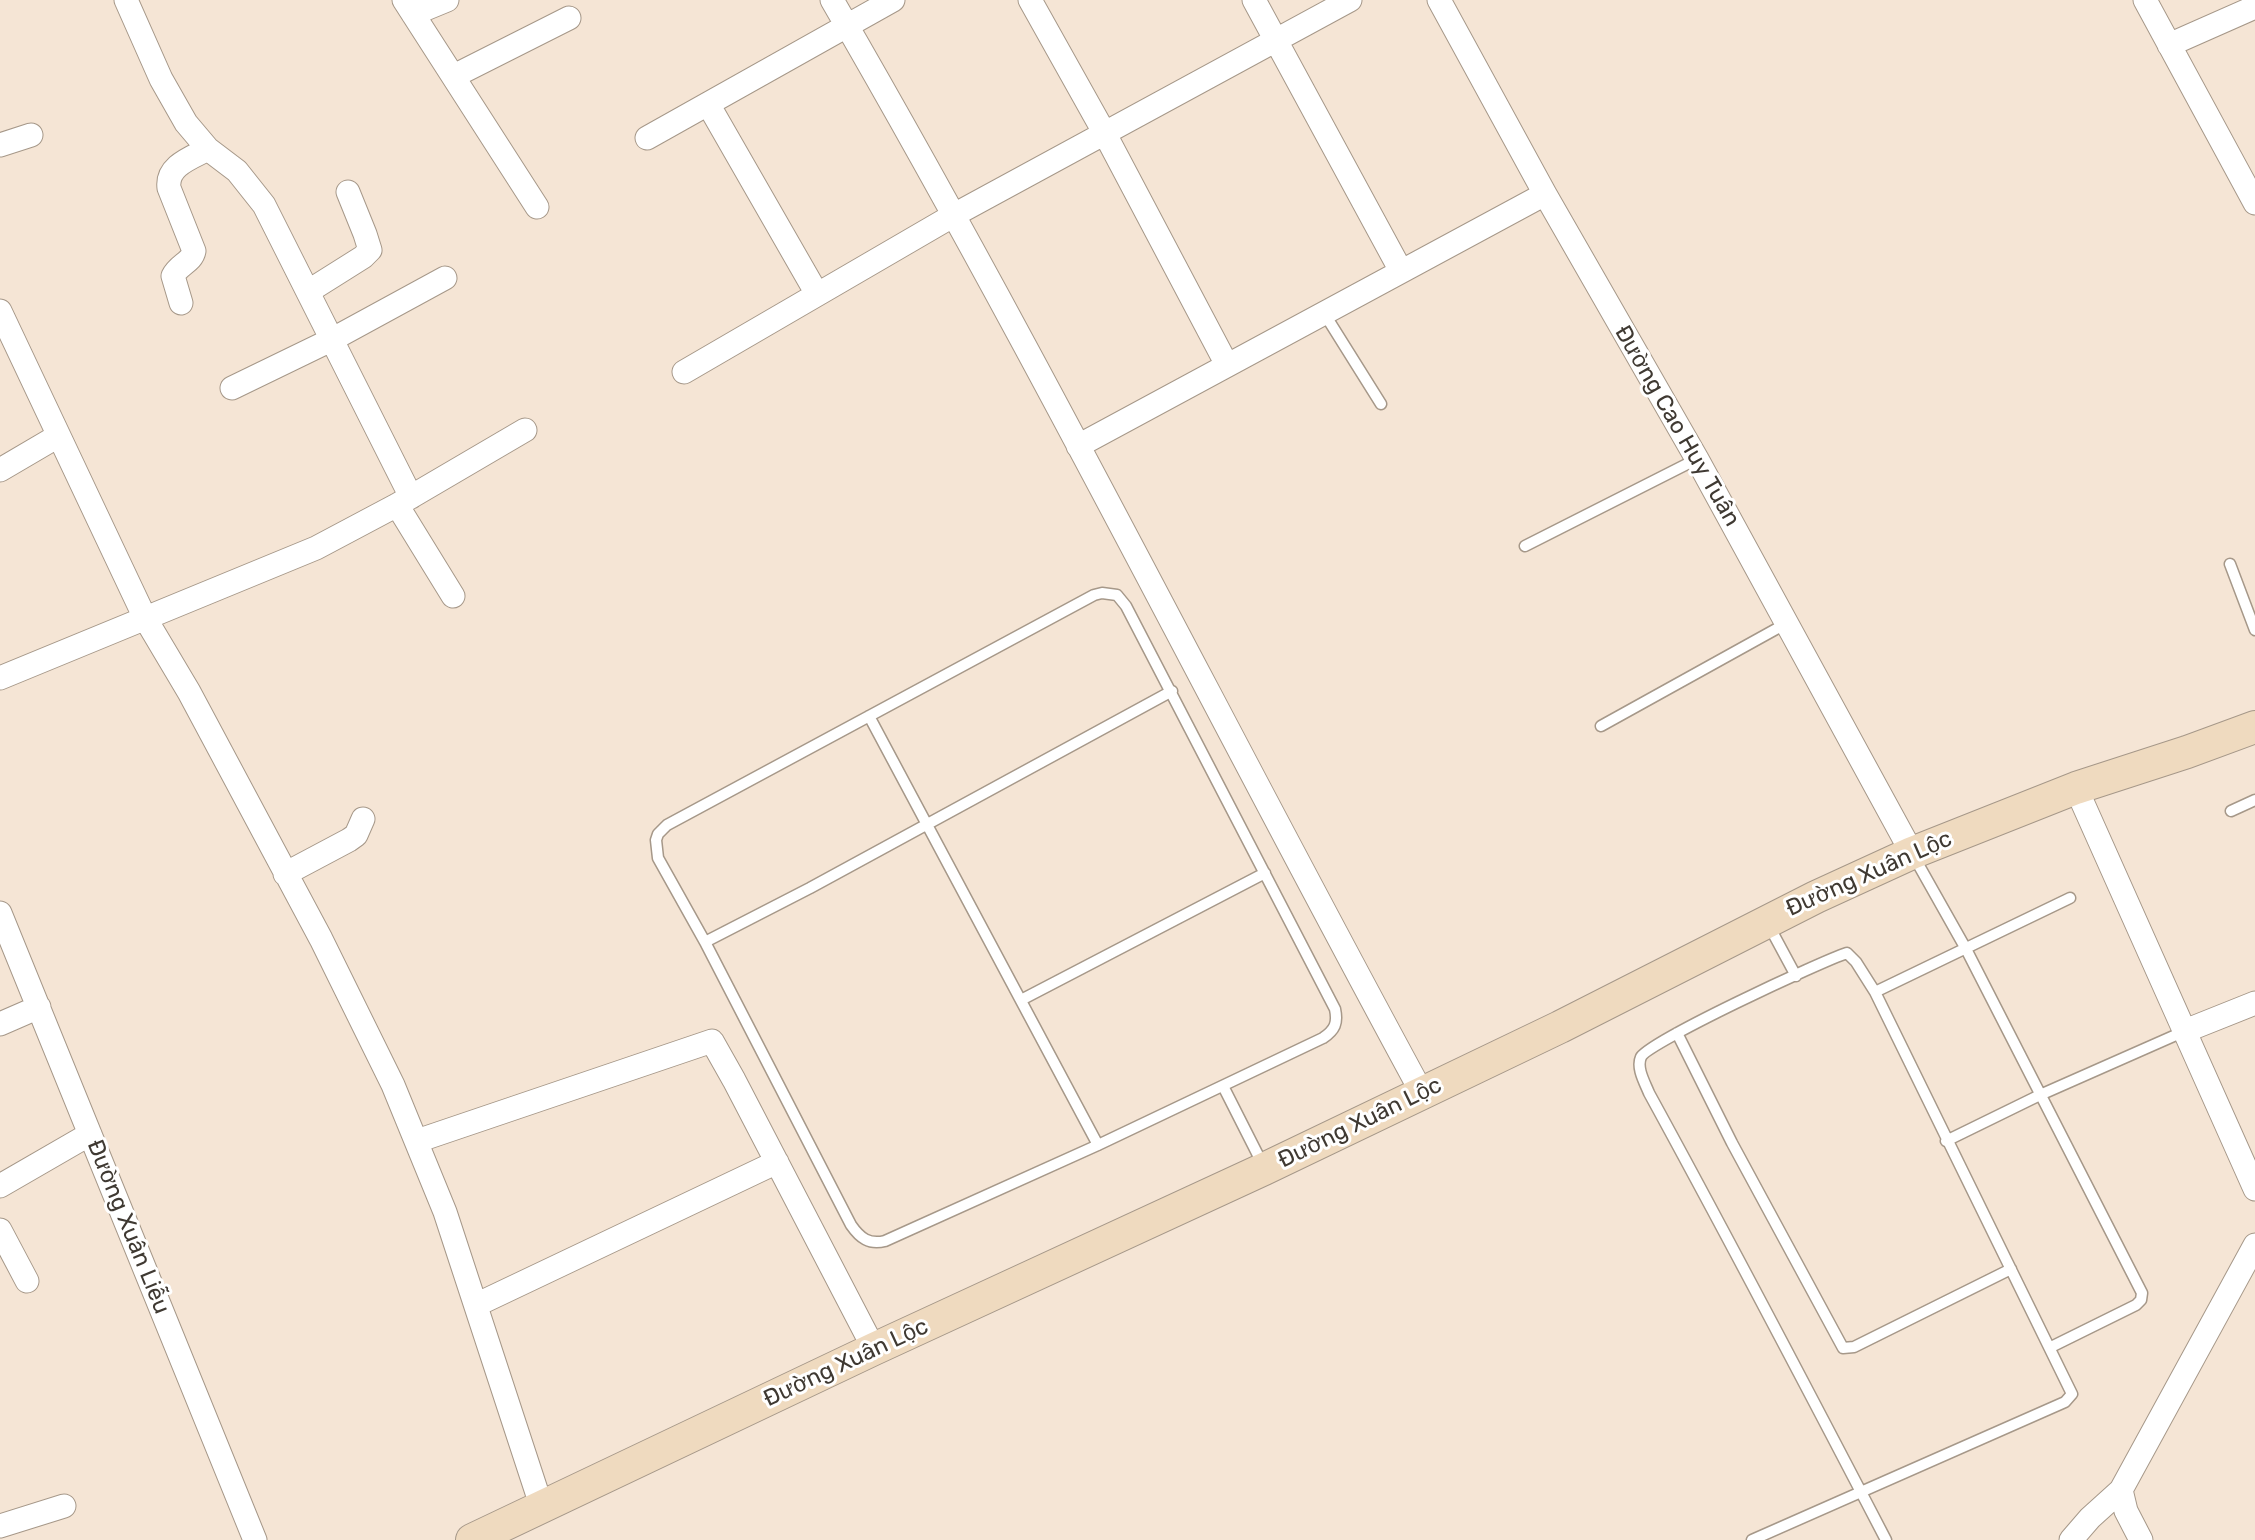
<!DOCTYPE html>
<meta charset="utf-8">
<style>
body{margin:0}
canvas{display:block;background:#f5e5d5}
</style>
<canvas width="2255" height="1540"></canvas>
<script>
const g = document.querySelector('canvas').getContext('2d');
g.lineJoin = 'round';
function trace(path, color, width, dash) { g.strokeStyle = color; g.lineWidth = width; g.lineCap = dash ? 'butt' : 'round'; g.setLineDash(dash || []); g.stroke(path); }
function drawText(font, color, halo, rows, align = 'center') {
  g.font = font + ' Rubik,sans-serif'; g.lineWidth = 6; g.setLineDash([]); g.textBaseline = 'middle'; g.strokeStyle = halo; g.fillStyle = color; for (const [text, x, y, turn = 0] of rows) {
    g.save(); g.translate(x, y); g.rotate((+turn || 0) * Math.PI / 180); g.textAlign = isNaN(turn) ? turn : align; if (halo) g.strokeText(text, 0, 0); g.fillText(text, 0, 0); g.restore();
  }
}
const lane = new Path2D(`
 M1324,313L1381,404
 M1525,546L1697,459
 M2230,564L2255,630
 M1102,593L1117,595L1126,606L1335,1009C1338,1023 1335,1030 1323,1038L1098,1145L885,1241C869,1245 860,1238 851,1225L705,942L658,858L656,840L658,834L667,825L1094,595Z
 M869,716L1098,1145
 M1601,726L1787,623
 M2231,811L2255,800
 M1913,855L1966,949L2142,1293L2141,1300L2136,1305L2051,1347
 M1768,924L1796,976
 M705,942L810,888L1172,691
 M1875,992L2070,898
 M1021,1000L1265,873
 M1677,1033L1732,1143L1843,1348L1854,1347L2011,1269
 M1223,1086L1263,1165
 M1946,1141L2040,1095L2185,1031
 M1752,1540L2065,1402L2072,1394L1875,992L1856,962L1847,953C1822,961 1648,1042 1641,1057C1636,1068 1645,1083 1649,1093C1730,1241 1808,1390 1886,1540`);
const street = new Path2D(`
 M126,0L161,79L186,123L208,149L237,171L264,205L411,497
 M404,0L537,207
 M832,0C1040,358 1224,729 1422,1093
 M1030,0L1105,134L1227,365
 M1254,0L1401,271
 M1439,0L1545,194L1697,459L1912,853
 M2145,0L2255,203
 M413,14L447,0
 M2169,45L2255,7
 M454,76L569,18
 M708,104L817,294
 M647,138L893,0
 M0,145L31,135
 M309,291L363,257L370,250L365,234L348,192
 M181,303L173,276C178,265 192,262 194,251L169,188C166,166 191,158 208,149
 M0,311L145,618L189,692L321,939L393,1085L445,1212L542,1508
 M684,372L954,215L1350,0
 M232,388L333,339L445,278
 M1078,446L1545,194
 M0,470L58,436
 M397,505L453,596
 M0,678L316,548L397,505L525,430
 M2076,788L2255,1189
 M285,874L349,840L356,835L363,819
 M0,913L255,1540
 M0,1024L39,1007
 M2185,1031L2255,1003
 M417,1141L712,1041L734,1080L874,1349
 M0,1186L90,1134
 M0,1230L27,1281
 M476,1305L777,1162
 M0,1526L64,1506
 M2071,1540L2090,1518L2121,1490
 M2141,1540L2126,1511L2121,1490L2255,1245`);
const secondary = new Path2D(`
 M472,1540L874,1349L1264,1169L1560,1027L1816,897L1912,853L2076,788L2187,752L2255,727`);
trace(lane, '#a69889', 13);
trace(street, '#a69889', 25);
trace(secondary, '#a69889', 34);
trace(lane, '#fff', 10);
trace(street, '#fff', 23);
trace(secondary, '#efdabf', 32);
drawText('23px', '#3f3932', '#fff', [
 ["Đường Cao Huy Tuân",1677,426,60],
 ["Đường Xuân Lộc",1869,874,-24],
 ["Đường Xuân Lộc",1360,1123,-26],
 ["Đường Xuân Liễu",128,1227,68],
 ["Đường Xuân Lộc",846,1363,-25]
]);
</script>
